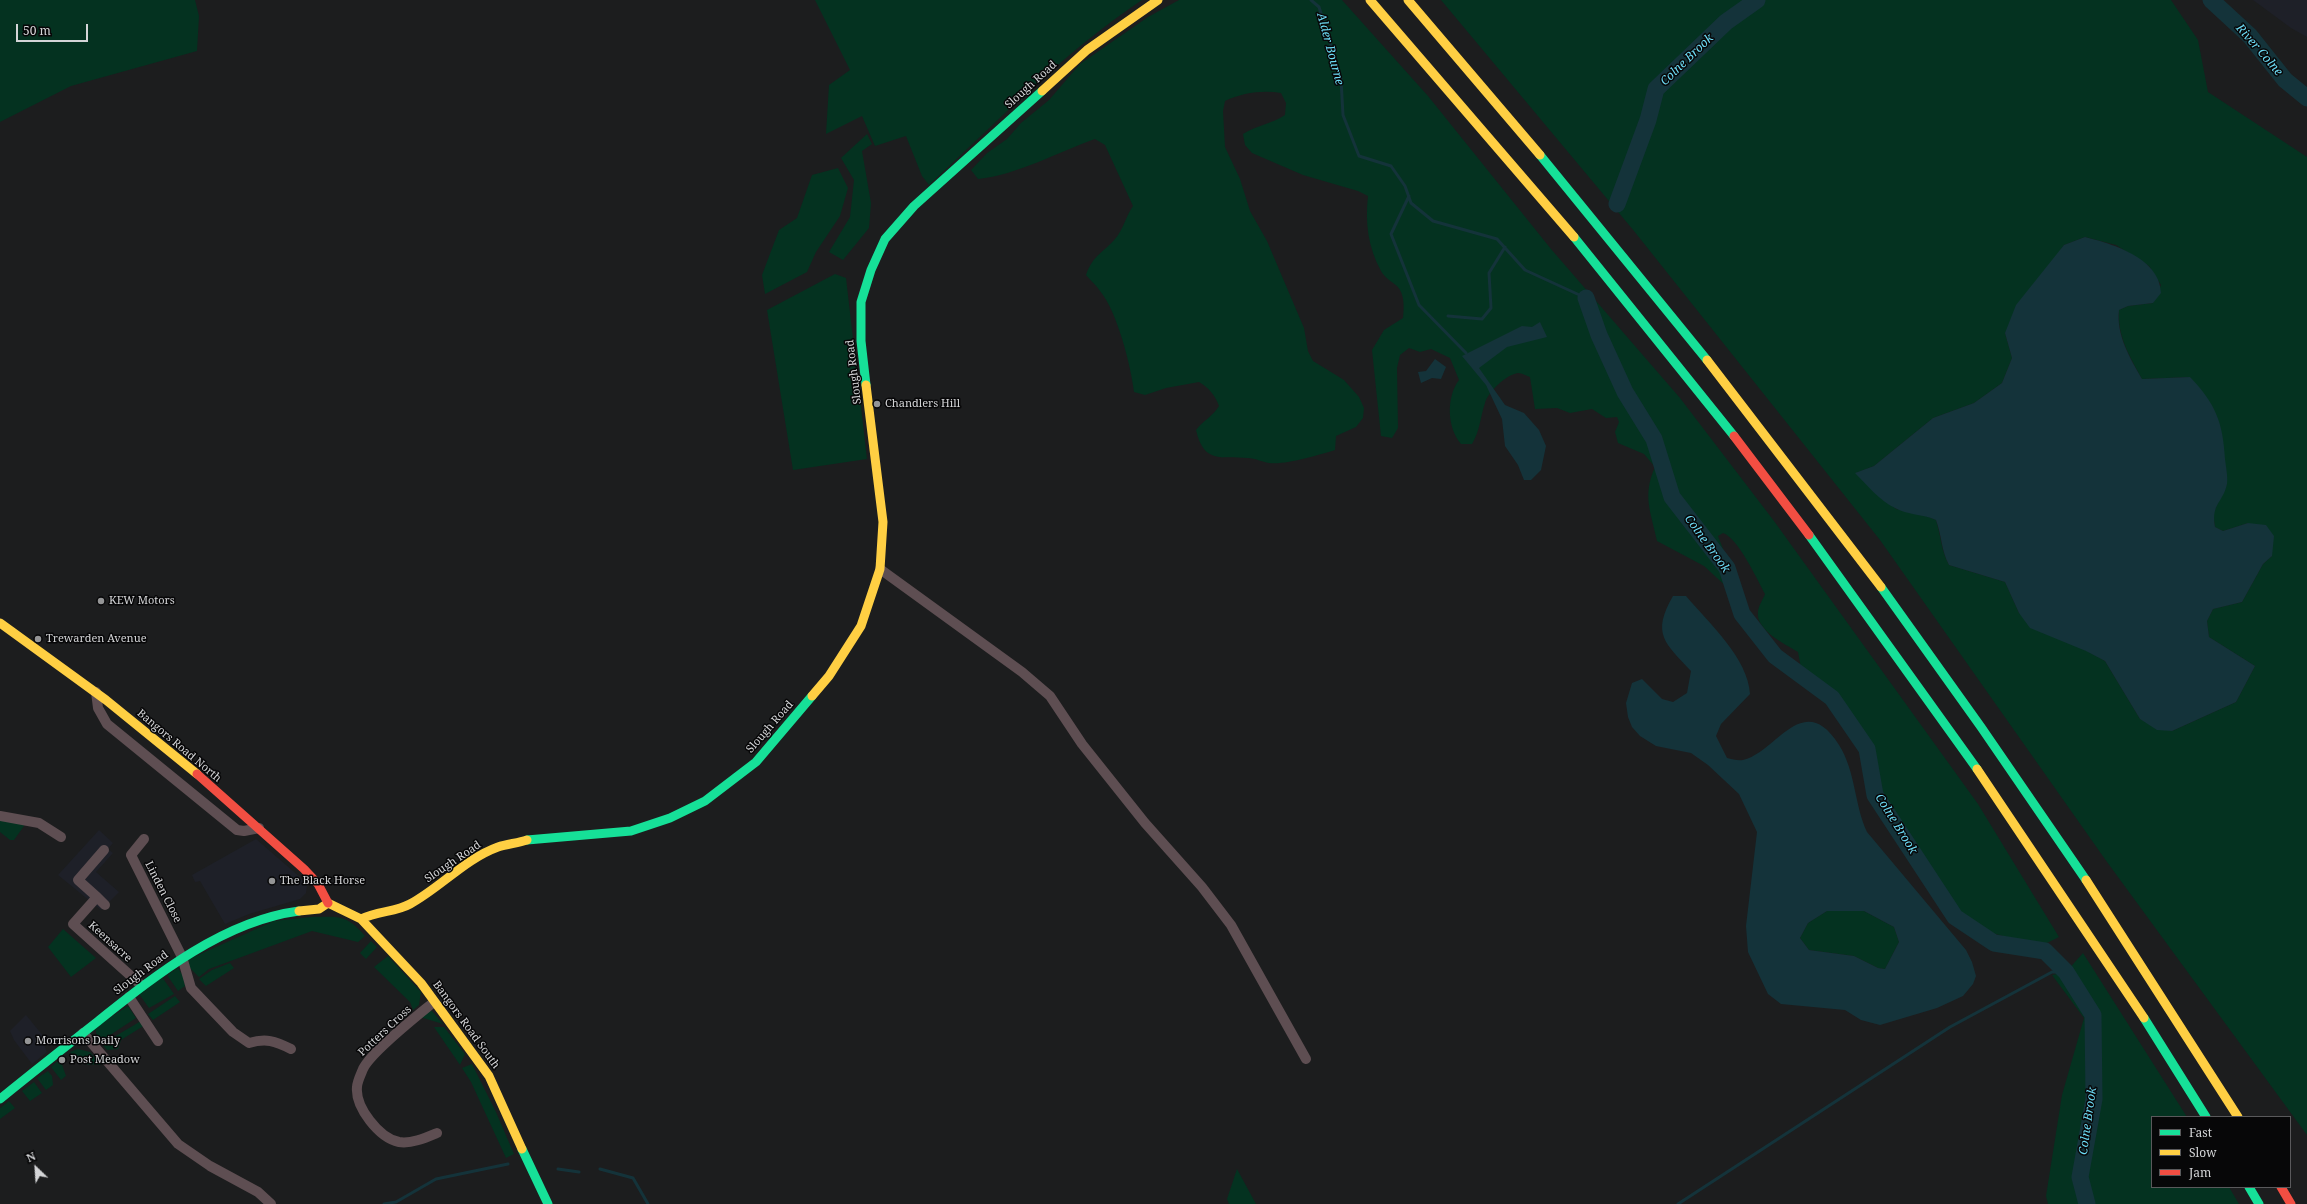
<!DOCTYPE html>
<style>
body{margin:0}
#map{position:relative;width:2307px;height:1204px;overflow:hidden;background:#1c1d1e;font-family:"Noto Serif",serif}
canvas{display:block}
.legend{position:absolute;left:2151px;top:1116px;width:140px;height:72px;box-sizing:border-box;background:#070708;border:1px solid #59595b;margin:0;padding:5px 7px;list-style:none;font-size:12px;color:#d4d5d7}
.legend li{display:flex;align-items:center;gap:8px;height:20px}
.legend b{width:20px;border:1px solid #59595b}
.north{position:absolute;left:16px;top:1148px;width:40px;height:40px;-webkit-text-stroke:3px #070708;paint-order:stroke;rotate:335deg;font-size:11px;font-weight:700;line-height:16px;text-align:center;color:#d4d5d7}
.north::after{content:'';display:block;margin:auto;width:14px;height:18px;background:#d4d5d7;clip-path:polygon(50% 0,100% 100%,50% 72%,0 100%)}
.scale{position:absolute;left:16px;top:24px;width:72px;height:18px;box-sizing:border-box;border:2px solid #d4d5d7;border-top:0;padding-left:5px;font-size:12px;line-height:14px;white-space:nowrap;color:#d4d5d7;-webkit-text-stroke:3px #070708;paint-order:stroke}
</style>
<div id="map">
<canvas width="2307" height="1204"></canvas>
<ul class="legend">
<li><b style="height:5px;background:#16e098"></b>Fast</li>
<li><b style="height:5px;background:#ffcf43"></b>Slow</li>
<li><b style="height:5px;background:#f24e42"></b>Jam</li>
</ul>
<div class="north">N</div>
<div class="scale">50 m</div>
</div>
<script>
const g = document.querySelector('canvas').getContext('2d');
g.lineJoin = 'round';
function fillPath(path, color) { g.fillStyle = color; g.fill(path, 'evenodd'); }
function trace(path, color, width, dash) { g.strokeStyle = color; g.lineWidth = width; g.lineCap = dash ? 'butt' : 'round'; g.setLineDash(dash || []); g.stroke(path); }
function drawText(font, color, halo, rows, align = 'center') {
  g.font = font + ' "Noto Serif",serif'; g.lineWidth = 3; g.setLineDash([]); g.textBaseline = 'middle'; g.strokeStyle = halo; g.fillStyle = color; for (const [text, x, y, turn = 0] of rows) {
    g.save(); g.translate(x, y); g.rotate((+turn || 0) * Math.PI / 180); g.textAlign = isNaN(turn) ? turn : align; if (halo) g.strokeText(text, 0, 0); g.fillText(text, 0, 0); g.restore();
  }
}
fillPath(new Path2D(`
 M2253,0H2307V37L2291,28Z
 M99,830L113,843L108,849L113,853L96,872L119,892L101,910L58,875Z
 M256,839L301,878L307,886L306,893L300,899L249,914L225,924L200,881L195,882L192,875Z
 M26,1015L44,1037L42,1041L47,1052L32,1064L14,1040L10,1031Z`), '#1e2028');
fillPath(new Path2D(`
 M0,0H195L199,16L197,51L71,86L0,122Z
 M815,0H1142C1064,52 998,121 929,185L922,176L906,136L875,146L862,116L826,134L829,85L850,70Z
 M1179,0H1342L1428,96L1551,249L1680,398L1774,521L1978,804L2059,937L2041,946L1984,931L1955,910L1878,793L1874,752L1841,701L1802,673L1798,652C1785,644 1755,630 1758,611C1759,605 1763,599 1765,594C1757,579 1738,538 1723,533L1718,536L1738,588L1734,591L1729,589L1704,566L1657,541C1651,512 1642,496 1655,467L1644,454L1618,443L1615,432L1619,422L1617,417L1606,418L1592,409L1570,413L1557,408L1535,409L1530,377C1527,376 1522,373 1518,373C1507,374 1488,392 1485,403C1480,418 1480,431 1472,444H1461C1447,428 1446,397 1459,380L1450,358L1431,349L1420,352L1409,348L1400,355L1397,368L1398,428L1392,438L1381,436L1372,350L1384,330L1403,318C1404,308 1405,294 1397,286C1391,281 1385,278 1381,271C1368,247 1365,223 1368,196L1358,191L1303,175L1252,153L1245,145L1243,134C1257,125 1272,124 1285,115L1286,103L1281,93C1262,90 1242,93 1225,101L1223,111L1225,147L1240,179L1250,211L1267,241L1304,328L1308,351L1313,361L1344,380L1359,397L1364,408L1363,418L1356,427L1336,436L1335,450C1318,455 1287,465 1269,463C1262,462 1255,458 1248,458C1220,456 1204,464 1196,430C1203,421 1213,416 1219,406C1215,395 1209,388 1199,382L1166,388L1145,395L1134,392C1131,366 1117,311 1100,291C1096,285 1091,281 1086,275C1093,255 1103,253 1115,239C1123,230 1126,216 1133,206L1105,145L1095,139C1058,152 1017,175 978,179L971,170L987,153L1007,139L1021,123L1049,100L1080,64L1148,17Z
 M1441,0H2171L2198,40L2208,92L2307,157V1135L2107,862L1880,540L1634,231ZM2085,237L2116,245L2149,266L2161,285L2153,303L2128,306L2119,310C2117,336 2130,357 2142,379L2190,377L2227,484L2213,513L2215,527L2223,531L2248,523L2272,556L2263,564L2242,602L2213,609L2207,621L2209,637L2255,666L2236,702L2172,731L2140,719L2105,661L2019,613L2005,582L1949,565C1941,550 1941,536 1936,520L1924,515L1896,509L1856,473L1874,466L1933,418L1974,403L2002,383L2012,358L2005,333L2064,245Z
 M867,134L872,144L862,151L871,203L869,228L843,260L829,252L850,217L854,180L841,158Z
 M838,168L848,188L840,216L816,252L807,272L765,294L762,275L779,230L797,218L812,175Z
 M835,274L846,278L867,459L793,470L767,310Z
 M0,820L23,824L24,826L14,840H10L0,832Z
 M1827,911H1864L1894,927L1899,942L1885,969L1878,968L1854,956L1809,950L1800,938L1808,923Z
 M311,917C339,917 346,914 365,936L358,942L312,931L209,969L199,977L190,968L187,960L274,921Z
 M63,929L96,958L71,977L48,947Z
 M371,941L377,947L366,959L360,953Z
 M2083,953L2187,1117H2152V1187H2229L2239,1204H2048L2046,1196L2062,1095L2084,1018L2052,975L2066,972Z
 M388,956L421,992L419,1005L413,1010L410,1002L374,967Z
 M230,963L234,968L206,986L199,979L212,970Z
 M178,968L183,976L185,986L178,991L167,975Z
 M162,977L174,994L149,1008L139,994Z
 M175,996L180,1002L153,1020L148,1014Z
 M128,1006L136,1018L101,1041L97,1037L95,1027Z
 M425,1011H432L443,1024L420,1017Z
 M141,1021L145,1025L121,1040L118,1049L107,1050L102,1044Z
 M434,1027H444L465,1054L460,1065Z
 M78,1049L90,1052L101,1065C85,1064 79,1067 70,1052Z
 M60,1059L66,1076L61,1080L51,1067Z
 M472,1064L496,1112L514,1154L506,1158L471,1082L462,1068Z
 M48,1071L52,1076L53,1085L46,1090L37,1078Z
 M34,1082L42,1093L30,1101L22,1091Z
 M9,1101L15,1108L0,1119V1108Z
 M1237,1169L1256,1204H1229L1227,1199Z`), '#043220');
fillPath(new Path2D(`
 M2085,237C2113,244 2160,258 2161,293L2153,303L2128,306L2119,310C2116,335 2130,358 2142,379L2190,377C2216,404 2223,423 2225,459C2226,467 2228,477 2227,484C2223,503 2211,503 2215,527L2223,531L2248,523L2266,525L2274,536L2272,556L2263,564L2242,602L2213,609L2207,621L2209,637L2255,666L2236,702L2172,731L2157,730L2140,719L2105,661L2086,651L2030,628L2019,613L2005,582L1949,565C1941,550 1942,536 1936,520C1923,514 1907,515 1895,508C1880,501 1867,485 1855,473L1874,466L1933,418L1974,403L2002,383L2012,358L2005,333L2016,305L2064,245Z
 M1540,322L1547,337L1507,347L1479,368L1505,405L1524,413L1539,430L1546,446L1541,470L1531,480H1524L1518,465L1505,446L1502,419L1486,385L1462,356L1522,326L1532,327Z
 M1435,359L1446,367L1441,379L1432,378L1421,383L1418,372L1426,371Z
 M1673,596H1686C1709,623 1748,658 1750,694L1721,724L1716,736L1727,758C1732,759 1738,761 1743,760C1776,753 1803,688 1839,745C1856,772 1854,804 1867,832L1966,950L1972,962L1976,976L1973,984L1963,996L1937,1008L1880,1025L1861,1020L1845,1010L1781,1004L1768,994L1748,952L1746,926L1757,832L1739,794L1708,765L1691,753L1656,746L1640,736L1632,727L1628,717L1626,703L1632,683L1642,679L1662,699L1673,702L1687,693L1691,671C1665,643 1651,634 1673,596ZM1827,911H1864L1894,927L1899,942L1885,969L1878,968L1854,956L1809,950L1800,938L1808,923Z`), '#14333a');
trace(new Path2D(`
 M1311,0L1319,7L1333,52L1341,79L1343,115L1359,156L1391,166L1405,186L1411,203L1433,221L1497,239L1525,270L1586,298
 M1409,196L1391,234L1419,305L1466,353
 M1448,316L1482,319L1491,308L1489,273L1505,247
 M558,1169L579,1172
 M600,1169L633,1178L648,1204
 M384,1204L396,1202L436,1179L508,1164
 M1678,1204L1950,1027L2052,972H2066`), '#14333a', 3);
trace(new Path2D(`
 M2211,0L2250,36L2285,80L2307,98
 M1617,204L1648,120L1656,89L1726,22L1757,0
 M1586,298L1599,335L1625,392L1654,439L1672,497L1727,568L1742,614L1775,656L1832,698L1867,749L1875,795L1955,917L1994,943L2045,951L2066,972L2093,1015L2094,1099L2080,1177L2087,1204`), '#14333a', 17);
trace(new Path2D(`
 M880,569L1022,672L1050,696L1082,744L1145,823L1202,887L1231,925L1306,1059
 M96,692L98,708L107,724L237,830L244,831L259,828
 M0,816L39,823L61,837
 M144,839L131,855L182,957L191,988L233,1032L249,1043C266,1038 275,1041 291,1049
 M104,850L78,880L97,897L73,924L142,986
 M97,897L105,905
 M129,997L158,1041
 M434,1002C417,1016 371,1052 363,1069C361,1074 357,1082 357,1087C355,1107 379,1138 399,1142C411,1144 425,1138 437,1133
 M83,1033L178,1144L210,1166L258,1192L271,1204`), '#5e4e52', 10);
trace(new Path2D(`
 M1540,155L1707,360
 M1574,237L1734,436
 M866,385L861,341V302L871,270L885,239L914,206L1042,91
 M1809,535L1977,769
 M1881,587L1981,727L2086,880
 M527,840L631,831L670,818L705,801L756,762L812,696
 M2144,1018L2206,1117
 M0,1099C32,1073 65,1047 97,1022C156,975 223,921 299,911
 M522,1149L548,1204
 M2249,1187L2259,1204`), '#16e098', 9);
trace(new Path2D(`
 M1370,0L1574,237
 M1408,0L1540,155
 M1042,91L1087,50L1158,0
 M1707,360L1881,587
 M0,623L106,700L197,774
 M812,696L829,676L861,626L880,569L883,522L866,385
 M1977,769L2144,1018
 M2086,880L2238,1117
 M299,911L319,909L328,903L361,919C377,911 396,912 410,904C441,887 465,859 498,847C507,844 518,843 527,840
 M361,919L421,983L489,1076L522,1149`), '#ffcf43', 9);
trace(new Path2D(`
 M1734,436L1809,535
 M197,774L304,869L318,884L328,903
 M2281,1187L2291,1204`), '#f24e42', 9);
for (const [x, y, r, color] of [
 [877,404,4,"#949596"],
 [101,601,4,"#949596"],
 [38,639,4,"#949596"],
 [272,881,4,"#949596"],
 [28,1041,4,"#949596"],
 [62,1060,4,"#949596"]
]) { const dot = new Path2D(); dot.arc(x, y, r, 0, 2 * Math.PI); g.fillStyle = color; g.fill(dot); trace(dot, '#070708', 1.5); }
drawText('11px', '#d4d5d7', '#070708', [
 ["Slough Road",1031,85,-42],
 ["Slough Road",854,372,-97],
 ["Slough Road",770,727,-49],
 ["Bangors Road North",179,746,40],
 ["Slough Road",453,862,-34],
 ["Linden Close",163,892,63],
 ["Keensacre",110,942,42],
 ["Slough Road",141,973,-37],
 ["Bangors Road South",466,1025,54],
 ["Potters Cross",385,1031,-43]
]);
drawText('11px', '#d4d5d7', '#070708', [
 ["Chandlers Hill",885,404],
 ["KEW Motors",109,601],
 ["Trewarden Avenue",46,639],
 ["The Black Horse",280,881],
 ["Morrisons Daily",36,1041],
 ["Post Meadow",70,1060]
], 'left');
drawText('italic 12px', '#6ddcf6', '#070708', [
 ["Alder Bourne",1330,49,75],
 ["River Colne",2259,50,49],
 ["Colne Brook",1687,60,-44],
 ["Colne Brook",1707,544,54],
 ["Colne Brook",1896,824,58],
 ["Colne Brook",2088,1121,-82]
]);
</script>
